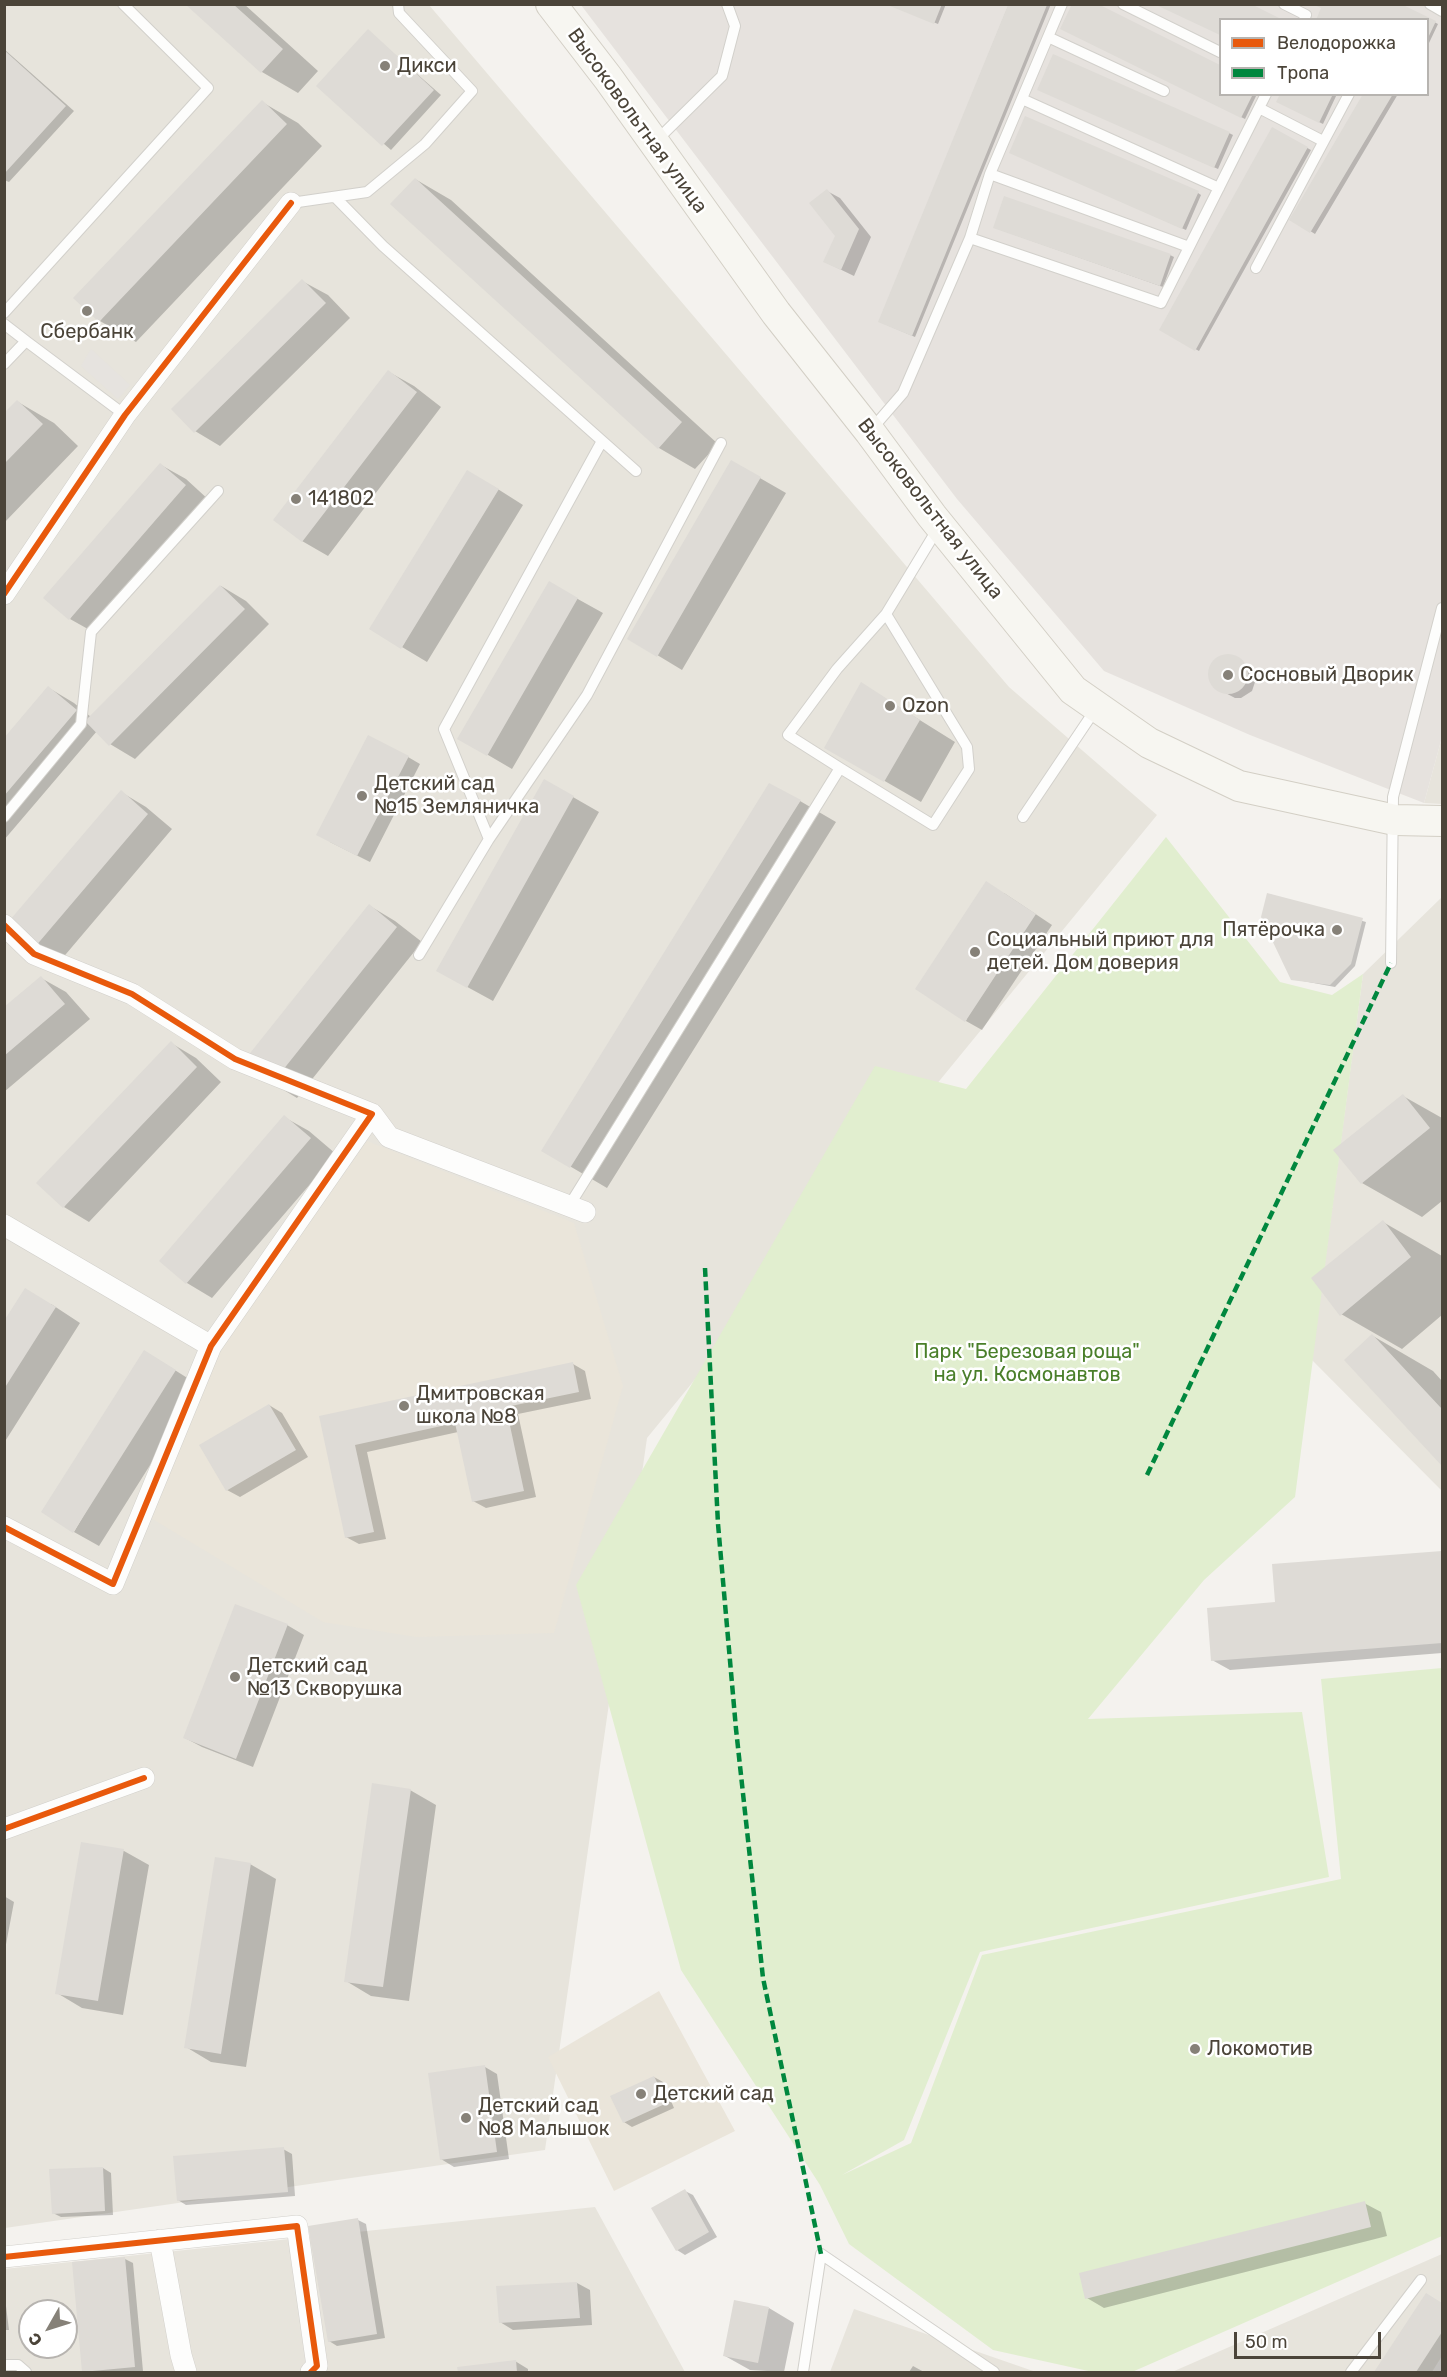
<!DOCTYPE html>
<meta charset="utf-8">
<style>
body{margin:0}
#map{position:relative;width:1447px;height:2377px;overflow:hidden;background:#f4f2ee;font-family:Rubik,sans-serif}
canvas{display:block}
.frame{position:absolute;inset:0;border:6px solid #4b4439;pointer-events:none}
.legend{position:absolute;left:1219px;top:18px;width:210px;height:78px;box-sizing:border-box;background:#fff;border:2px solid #b7b4b0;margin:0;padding:8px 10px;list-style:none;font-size:18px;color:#4b4439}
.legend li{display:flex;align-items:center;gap:12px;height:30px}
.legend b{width:30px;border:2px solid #b7b4b0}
.north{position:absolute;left:18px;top:2299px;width:60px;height:60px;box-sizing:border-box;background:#fff;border:2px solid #b7b4b0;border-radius:50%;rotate:231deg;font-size:16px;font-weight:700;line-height:24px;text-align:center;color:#4b4439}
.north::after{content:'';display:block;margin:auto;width:21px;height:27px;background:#868178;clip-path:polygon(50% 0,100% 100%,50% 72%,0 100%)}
.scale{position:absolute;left:1234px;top:2332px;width:147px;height:27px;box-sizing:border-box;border:3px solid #4b4439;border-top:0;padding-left:8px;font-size:18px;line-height:21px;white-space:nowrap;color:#4b4439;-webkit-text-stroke:4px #fff;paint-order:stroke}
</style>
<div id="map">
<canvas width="1447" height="2377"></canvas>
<div class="frame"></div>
<ul class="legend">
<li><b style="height:8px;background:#e8590c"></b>Велодорожка</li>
<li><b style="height:8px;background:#00873e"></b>Тропа</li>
</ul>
<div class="north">С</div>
<div class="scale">50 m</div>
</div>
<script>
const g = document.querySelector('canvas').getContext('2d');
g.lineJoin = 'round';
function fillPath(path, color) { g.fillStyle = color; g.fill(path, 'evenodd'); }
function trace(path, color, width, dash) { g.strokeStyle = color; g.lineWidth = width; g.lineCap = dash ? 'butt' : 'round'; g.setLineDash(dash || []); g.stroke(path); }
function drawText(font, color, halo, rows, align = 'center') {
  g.font = font + ' Rubik,sans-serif'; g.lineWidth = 5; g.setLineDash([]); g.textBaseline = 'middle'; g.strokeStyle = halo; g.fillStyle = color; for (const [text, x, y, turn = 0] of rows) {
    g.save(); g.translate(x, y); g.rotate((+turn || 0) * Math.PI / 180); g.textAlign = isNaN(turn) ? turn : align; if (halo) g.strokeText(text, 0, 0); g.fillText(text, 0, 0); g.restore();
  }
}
fillPath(new Path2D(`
 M4,5H429L1009,687L1157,815L647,1438L545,2150L5,2228Z
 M1442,737V804L1424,803Z
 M1442,897V1491L1312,1360L1363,974Z
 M595,2207L685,2372H5L4,2269ZM30,2311H66V2347H30Z
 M1442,2254V2356L1432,2372H1172Z
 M854,2309L1036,2372H830Z`), '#e7e4dc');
fillPath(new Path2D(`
 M581,5H1442V737L1424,803L1250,735L1104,671L957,499ZM1220,20H1428V94H1220Z`), '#e6e2de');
fillPath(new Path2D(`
 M367,1141L574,1223L623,1386L554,1633L416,1637L323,1622L151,1518L213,1359Z
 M659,1991L735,2131L614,2191L548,2057Z`), '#eae5da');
fillPath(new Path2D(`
 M1166,837L1280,982L1332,995L1363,974L1295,1497L1204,1580L1088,1719L1302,1712L1329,1877L980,1952L904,2140L842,2175L911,2143L982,1955L1341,1879L1321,1679L1442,1668V2236L1132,2372H1093L993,2350L849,2244L820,2185L681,1970L576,1585L875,1066L966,1089Z`), '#e1eecf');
fillPath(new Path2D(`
 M91,349L130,385L118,399L81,366Z`), '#e6e3df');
fillPath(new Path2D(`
 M187,4H244L318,71L298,93L262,72Z
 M888,4H946L938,24Z
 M1009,4H1051L915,337L880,322Z
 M1094,4L1220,67V94H1257L1245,119L1062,29Z
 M1317,4H1399L1438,24L1429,43L1428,20L1323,8Z
 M368,31L441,95L391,150L318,86Z
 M4,49L74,111L9,182L4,180Z
 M1043,91L1229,133L1233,135L1218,169Z
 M1281,94H1337L1323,124L1278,102Z
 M1365,94H1398L1315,234L1291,219Z
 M262,102L298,123L322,146L136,342L100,321Z
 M1272,129L1311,150L1199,351L1161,330Z
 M1014,154L1198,193L1201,195L1186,230Z
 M415,179L451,200L718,444L695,469L659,448Z
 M827,191L840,198L871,237L854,276L825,262L836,236Z
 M998,229L1170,255L1174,257L1163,287Z
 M302,281L328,295L350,318L220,446L195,431Z
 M389,372L414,386L441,407L328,556L302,541Z
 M18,402L54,423L78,446L4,523V415Z
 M732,462L786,493L682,670L629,638Z
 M161,465L186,479L210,501L95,633L70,619Z
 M493,486L523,505L427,662L402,647Z
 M549,583L603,613L512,769L459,738Z
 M221,586L246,601L269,624L135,759L110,744L97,731L4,840V741L49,688L74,703L91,717Z
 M1231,656L1251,667L1256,679L1252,691L1241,698H1235L1214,687L1209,677V671L1220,657Z
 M862,684L955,742L921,802L826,747Z
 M408,757L420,764L370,862L330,842Z
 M545,781L599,812L493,1001L438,971Z
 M121,792L146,807L172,829L55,967L4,931Z
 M800,801L836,822L607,1188L544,1151Z
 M1004,893L1052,925L982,1030L966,1021Z
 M1269,894L1366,922L1355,966L1335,987L1292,979Z
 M370,906L395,921L422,942L297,1098L272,1083Z
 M41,978L66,992L90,1019L4,1092V1009Z
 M171,1043L196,1058L221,1082L89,1222L64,1207Z
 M1403,1096L1442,1118V1201L1422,1217L1362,1183Z
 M284,1117L309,1131L336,1154L212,1298L187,1283L161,1261Z
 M1383,1222L1442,1256V1315L1402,1349L1341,1314Z
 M51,1304L80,1323L4,1443V1324Z
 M1373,1336L1433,1371L1442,1381V1463L1347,1360Z
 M573,1364L585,1371L591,1399L518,1414L536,1497L486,1508L473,1501L458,1432L367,1452L386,1539L359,1544L346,1537L321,1417Z
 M170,1367L200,1386L99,1546L74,1532Z
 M269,1405L282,1413L308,1457L240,1497L227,1490Z
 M1442,1552V1653L1230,1670L1212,1660L1277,1604L1274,1565Z
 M287,1625L304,1635L253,1767L202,1747L185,1738Z
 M410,1790L436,1805L409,2001L371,1996L346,1981Z
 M83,1843L124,1851L149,1865L123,2015L82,2008L57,1993Z
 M250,1864L276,1879L246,2067L211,2062L186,2047Z
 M4,1896L14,1902L4,1955Z
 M485,2067L497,2074L509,2159L454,2167L441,2159Z
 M654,2077L663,2082L674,2108L632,2127L624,2122Z
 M283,2149L292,2154L295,2196L186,2205L178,2200Z
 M103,2168L111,2173L113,2215L61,2217L53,2213Z
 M685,2191L693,2195L717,2237L685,2255L677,2250Z
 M1364,2203L1381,2212L1387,2236L1104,2308L1087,2298Z
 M358,2220L366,2224L385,2338L337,2346L329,2341Z
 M125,2259L133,2263L143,2371L86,2372L84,2371Z
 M577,2283L590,2290L592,2325L513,2330L500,2322L498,2288Z
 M4,2290L9,2330H4Z
 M1427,2295L1442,2304V2372H1376Z
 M769,2308L794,2323L784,2372L750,2370L725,2356Z
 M515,2361L528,2369V2372H460L459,2368Z
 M913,2366L924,2372H909Z`), '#0003');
fillPath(new Path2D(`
 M185,4H233L283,49L261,73Z
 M885,4H942L934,24Z
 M1072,4H1098L1220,65V94H1253L1241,118L1060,29Z
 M1154,4H1251L1283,20H1220V35Z
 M1008,5H1047L912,336L878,322Z
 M1314,5H1403L1436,21L1428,38V20H1316L1321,8Z
 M368,29L434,90L382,146L316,86Z
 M4,50L66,106L4,174Z
 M1053,54L1230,132L1214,168L1037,90Z
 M1280,94H1333L1319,123L1276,102Z
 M1363,94H1393L1310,233L1289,220Z
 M262,100L287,124L99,322L73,298Z
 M1025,116L1199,191L1182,229L1009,153Z
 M1272,127L1308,147L1195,351L1159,330Z
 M415,178L682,422L658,449L390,204Z
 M827,189L859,229L841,270L823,262L835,236L809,203Z
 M1004,196L1171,254L1160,286L993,228Z
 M302,279L326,303L194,433L171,409Z
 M388,370L417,392L302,542L273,520Z
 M17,400L43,424L4,464V413Z
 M731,460L761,477L657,657L627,639Z
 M160,463L186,485L69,620L43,598Z
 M467,470L499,489L401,649L369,629Z
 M549,581L578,598L487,756L457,739Z
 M220,585L245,609L109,746L85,721Z
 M1208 674a20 20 0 1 1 40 0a20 20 0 1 1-40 0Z
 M861,682L920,720L884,782L824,748Z
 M48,686L77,710L4,796V738Z
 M368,735L409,756L357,856L316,835Z
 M544,779L574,796L467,988L436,971Z
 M769,783L801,800L570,1168L541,1151Z
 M121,790L148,814L29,954L4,927Z
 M986,881L1036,914L965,1022L915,989Z
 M1267,893L1363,918L1351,964L1330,985L1291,980L1261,917Z
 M369,904L397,927L271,1085L243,1062Z
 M41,976L65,1004L4,1056V1007Z
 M171,1041L197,1067L63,1208L36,1183Z
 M1403,1094L1430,1128L1361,1184L1333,1150Z
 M284,1115L311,1138L186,1284L159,1261Z
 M1383,1220L1411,1257L1340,1316L1311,1278Z
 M25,1288L56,1307L4,1389V1321Z
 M1372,1334L1442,1409V1466L1344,1360Z
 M144,1350L176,1370L73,1533L41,1512Z
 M573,1362L579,1392L506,1407L524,1491L472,1502L455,1423L355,1445L374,1532L345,1538L319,1416Z
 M269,1404L296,1450L226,1491L199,1445Z
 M1442,1551V1643L1211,1661L1207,1608L1275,1602L1272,1564Z
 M235,1604L288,1624L236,1759L183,1738Z
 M372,1783L411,1789L383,1987L344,1982Z
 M81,1842L124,1849L98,2001L55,1994Z
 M215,1857L251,1863L221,2054L184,2048Z
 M485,2065L497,2152L440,2160L428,2073Z
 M654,2076L667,2103L623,2123L610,2096Z
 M284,2147L288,2192L177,2201L173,2156Z
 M103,2167L105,2211L52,2214L49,2169Z
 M685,2189L709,2232L676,2251L651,2208Z
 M1365,2201L1371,2227L1085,2299L1079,2273Z
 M358,2218L377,2334L328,2342L308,2226Z
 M125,2257L135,2367L82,2372L72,2262Z
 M577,2282L580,2318L499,2323L496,2286Z
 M1426,2293L1442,2303V2332L1416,2372H1374Z
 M734,2300L769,2307L758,2363L723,2356Z
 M516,2360L517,2372H458L457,2367Z`), '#dedbd6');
const service = new Path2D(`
 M1123,4L1220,52
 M1284,4L1306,15L1304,20
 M1430,4L1442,11
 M1048,37L1164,91
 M1022,99L1219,188
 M1259,108L1323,141
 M656,141L722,76L735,26L727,4
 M990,174L1189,247
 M335,197L383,246L636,471
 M291,203L367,192L425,144L472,91L399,13L398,4
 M970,238L1161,303L1266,94
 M1256,268L1349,94
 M4,313L208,88L123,4
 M4,324L26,341
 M4,364L26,341L125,415
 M870,431L903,393L970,238L990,174L1062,4
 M840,768L933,825L969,769L967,747L886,614
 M4,817L81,724L91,632L218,491
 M1023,817L1097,707
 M489,839L587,695L721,443
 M419,955L489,839L444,729L602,441
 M1391,963L1393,797L1442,608
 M569,1206L840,768L788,735L837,669L886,614L938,528
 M4,2365H18L26,2372
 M803,2372L821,2254L994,2372
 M1351,2372L1421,2280`);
const minor = new Path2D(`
 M4,594L125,415L291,203
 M4,925L34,954L132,994L235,1059L372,1114L211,1346L113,1584L4,1527
 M372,1114L389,1137L585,1212
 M4,1225L211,1346
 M4,1829L144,1778
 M160,2240L181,2355L186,2372
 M4,2257L297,2226L317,2366L311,2372`);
const secondary = new Path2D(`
 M551,4L608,78L776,313L870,432L932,516L1073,690L1149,743L1239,786L1395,820L1442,821`);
trace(service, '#d2d0cb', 12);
trace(minor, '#d2d0cb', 22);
trace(secondary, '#d3cfc5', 32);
trace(service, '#fdfdfc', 10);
trace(minor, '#fdfdfc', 21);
trace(secondary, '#f7f6f1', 30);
trace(new Path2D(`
 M705,1268L718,1524L736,1729L763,1978L821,2254
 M1147,1475L1391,963`), '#00873e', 4.5, [9, 4.5]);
trace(new Path2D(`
 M4,594L125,415L291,203
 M4,925L34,954L132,994L235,1059L372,1114L211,1346L113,1584L4,1527
 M4,1829L144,1778
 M4,2257L297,2226L317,2366L311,2372`), '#e8590c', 6);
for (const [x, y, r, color] of [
 [385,66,6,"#868178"],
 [87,311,6,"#868178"],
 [296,499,6,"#868178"],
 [1228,675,6,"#868178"],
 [890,706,6,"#868178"],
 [362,796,6,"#868178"],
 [1337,930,6,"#868178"],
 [975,952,6,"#868178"],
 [404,1406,6,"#868178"],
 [235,1677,6,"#868178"],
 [1195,2049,6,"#868178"],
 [641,2094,6,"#868178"],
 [466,2118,6,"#868178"]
]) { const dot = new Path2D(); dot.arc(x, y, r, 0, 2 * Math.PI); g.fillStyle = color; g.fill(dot); trace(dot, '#fff', 2); }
drawText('20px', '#4b4439', '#fff', [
 ["Дикси",397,66],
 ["Сбербанк",87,332,"center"],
 ["141802",308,499],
 ["Сосновый Дворик",1240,675],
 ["Ozon",902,706],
 ["Детский сад",374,784],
 ["№15 Земляничка",374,807],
 ["Пятёрочка",1325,930,"right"],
 ["Социальный приют для",987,940],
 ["детей. Дом доверия",987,963],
 ["Дмитровская",416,1394],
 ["школа №8",416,1417],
 ["Детский сад",247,1666],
 ["№13 Скворушка",247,1689],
 ["Локомотив",1207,2049],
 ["Детский сад",653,2094],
 ["Детский сад",478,2106],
 ["№8 Малышок",478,2129]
], 'left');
drawText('20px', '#4b4439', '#fff', [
 ["Высоковольтная улица",637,121,54],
 ["Высоковольтная улица",930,509,52]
]);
drawText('20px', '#4a7f2a', '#fff', [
 ["Парк \"Березовая роща\"",1027,1352],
 ["на ул. Космонавтов",1027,1375]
]);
</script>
